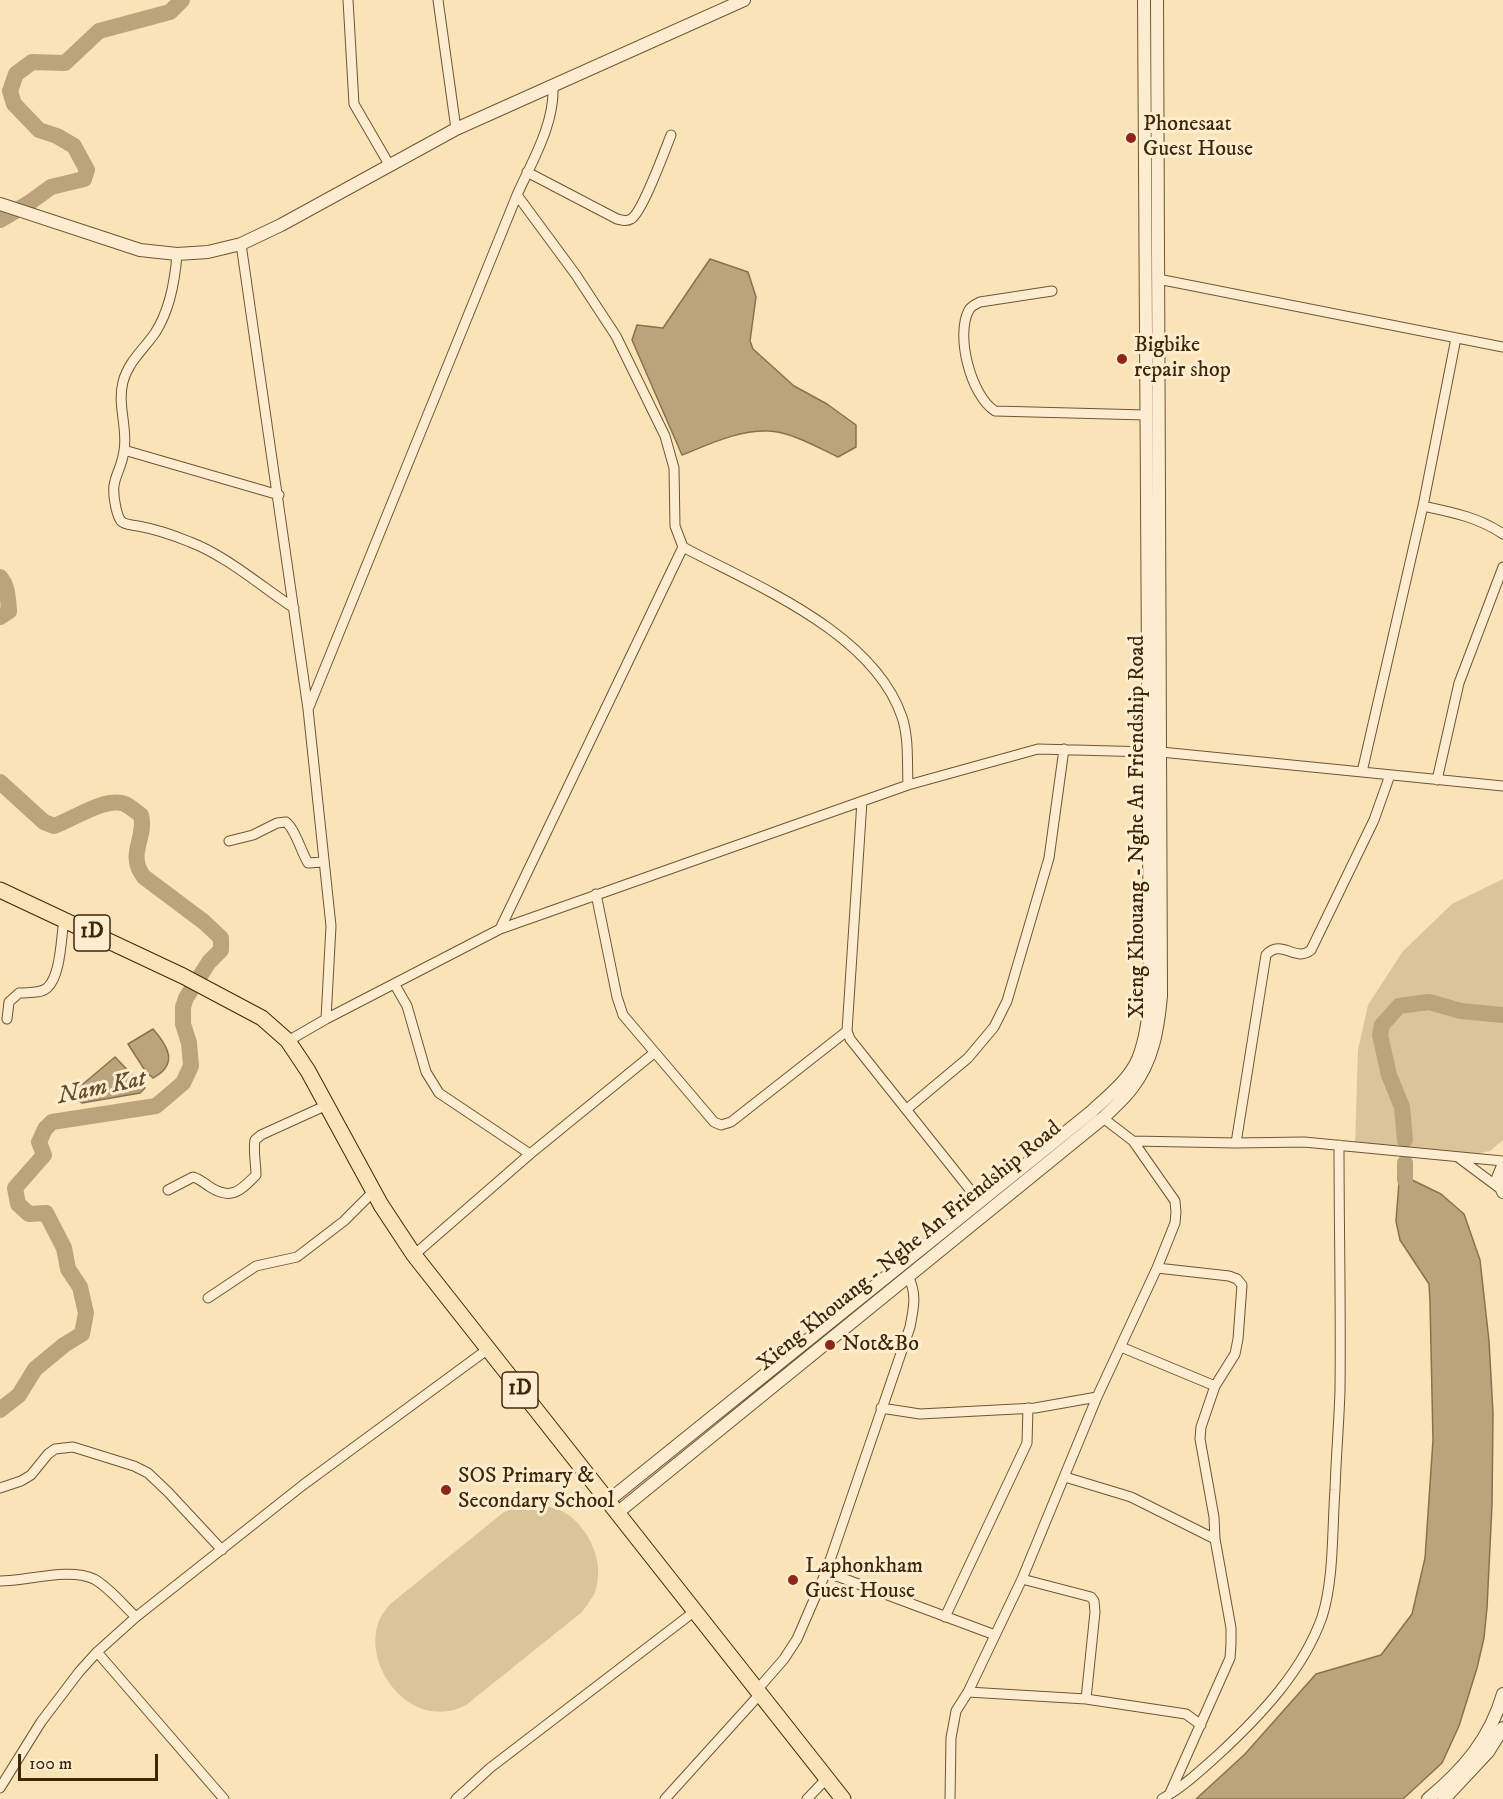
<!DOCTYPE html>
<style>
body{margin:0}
#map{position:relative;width:1503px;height:1799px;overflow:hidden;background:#fbe3b8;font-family:"IM FELL DW Pica",serif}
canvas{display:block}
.scale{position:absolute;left:18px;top:1754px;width:140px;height:27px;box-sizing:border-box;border:3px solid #402608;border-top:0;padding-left:8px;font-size:18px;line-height:21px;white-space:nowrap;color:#402608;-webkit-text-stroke:4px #fcedd1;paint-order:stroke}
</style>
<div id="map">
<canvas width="1503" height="1799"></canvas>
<div class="scale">100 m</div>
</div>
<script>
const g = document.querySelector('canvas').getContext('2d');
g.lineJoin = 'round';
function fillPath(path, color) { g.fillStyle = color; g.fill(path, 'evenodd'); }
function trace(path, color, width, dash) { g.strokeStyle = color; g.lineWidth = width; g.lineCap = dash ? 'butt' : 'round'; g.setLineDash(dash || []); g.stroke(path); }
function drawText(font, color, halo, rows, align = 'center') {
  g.font = font + ' "IM FELL DW Pica",serif'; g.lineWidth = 6; g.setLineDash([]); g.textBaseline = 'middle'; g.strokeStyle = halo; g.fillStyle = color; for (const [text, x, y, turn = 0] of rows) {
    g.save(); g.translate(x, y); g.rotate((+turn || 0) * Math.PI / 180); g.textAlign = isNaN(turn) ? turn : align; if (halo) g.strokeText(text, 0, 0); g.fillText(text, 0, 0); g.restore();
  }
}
fillPath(new Path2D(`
 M1503,879V1140L1490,1151L1457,1157L1355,1146L1358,1050L1368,1005L1403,951L1452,904Z
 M526,1503C540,1505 555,1506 567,1514C591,1531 605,1564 595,1592C592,1599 586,1606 582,1612L466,1705C461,1707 455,1710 449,1711C402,1719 363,1662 379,1621C381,1615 386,1610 389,1605L504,1512Z`), '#dbc39a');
const water = new Path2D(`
 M710,259L748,272L756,297L750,341L753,349L794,386L827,404L856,425V447L838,457C819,448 789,431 768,431C738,430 710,444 682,455L632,340L637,325L663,328Z
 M153,1029C168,1046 179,1064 153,1078L146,1072L128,1044Z
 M115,1057L145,1088L140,1093L82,1103L70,1095Z
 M1410,1179L1441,1194L1464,1214L1480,1260L1489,1341L1493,1413L1492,1505L1487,1608L1484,1638L1477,1668L1459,1726L1442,1763L1403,1799H1196L1245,1754L1316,1674L1381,1655L1412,1614L1425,1558L1433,1440L1430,1302L1429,1284L1400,1240L1396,1221L1399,1182Z`);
fillPath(water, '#bba37c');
trace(water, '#8a714e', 1.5);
trace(new Path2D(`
 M0,220L29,203L51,187L84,179L87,170L74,146L57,136L39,130L14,104L10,91L16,74L32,62L65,63L99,31L170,12L182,0
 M0,577C8,586 8,599 9,611L0,617
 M0,782L44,822L54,826C72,820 106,796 125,804C131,807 136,812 141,815C147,838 126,854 144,877L204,922L221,938V950L209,962L186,998L183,1007V1024L189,1043L191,1066L183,1083L156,1106L52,1122L45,1129L39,1142L44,1155L15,1188L18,1204L29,1214L46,1213L64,1248L68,1269L80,1287L86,1313L82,1334L64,1345L35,1369L19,1395L0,1410
 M1405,1140L1402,1107L1389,1075L1380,1035L1382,1025L1399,1006L1429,1002L1461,1011L1503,1015
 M1405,1163V1180`), '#bba37c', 16);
const minor = new Path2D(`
 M348,0L354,104L390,166
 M438,0L456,129
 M527,172L617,219C622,220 626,222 631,219C642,213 665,150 671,135
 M517,195L576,275L616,336L665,436L674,468L675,526L683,547C756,586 873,632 902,717C909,738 907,763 908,785
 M241,244L308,709L331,926L326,1019
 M177,254C175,281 170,310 155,333C144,349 128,362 123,382C117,405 128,428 124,451C120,477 109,477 116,508C117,512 118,517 121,521C125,525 132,525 138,526C155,529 173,535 190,542C225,555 262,587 294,608
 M1158,279L1503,347
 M1052,291L980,302C976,304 971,306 969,310C955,335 971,396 995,411L1146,415
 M124,450L279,495
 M1423,506C1451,512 1478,517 1503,534
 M309,707L517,195C532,161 555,124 553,85
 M1161,752L1503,786
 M1362,772L1423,506L1456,338
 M1437,780L1459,683L1503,567
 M862,801L847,1031L850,1039L979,1201
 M229,841L253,835L277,823L286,822C295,829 301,851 308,863L323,862
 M596,894L617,997L623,1015L714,1122L721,1125L731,1122L847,1031
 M500,929L683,547
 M395,985L407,1006L426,1072L439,1093L530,1154
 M7,1019L9,1002L19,993C28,992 40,994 47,988C61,976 61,937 64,920
 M288,1041L326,1019L500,929L908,785L1038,749L1150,752
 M907,1109L968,1058L994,1027L1007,1001L1049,858L1064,749
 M1103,1118L1133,1141L1236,1143L1304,1142L1503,1161
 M1236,1143L1266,955C1282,938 1295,963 1311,950L1374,820L1390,775
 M1459,1158L1502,1190
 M168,1190L193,1177C200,1179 204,1183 210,1187C232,1201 241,1190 256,1175C256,1163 253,1152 255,1140L261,1135L327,1105
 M414,1255L530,1154L654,1053
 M1157,1268L1229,1276L1237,1279L1242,1285L1238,1339L1235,1354L1215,1386L1201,1427L1200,1439L1214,1517L1215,1539L1231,1628V1644L1230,1658L1170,1793
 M208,1298L256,1266L297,1257L344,1221L374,1191
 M1121,1347L1215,1386
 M881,1408L920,1414L1035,1408L1097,1397
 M1065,1477L1131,1497L1215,1539
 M0,1488L21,1481L31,1475L48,1454L55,1449L73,1447L134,1466L148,1473L168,1492L222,1550
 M826,1572L995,1635
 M1022,1579L1091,1597L1094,1601L1095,1612L1086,1699
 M0,1581C28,1581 69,1567 94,1579C110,1588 123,1605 136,1617
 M945,1617L1027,1443L1028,1408
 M97,1652L224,1799
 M757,1690L784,1659L797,1639L826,1572L910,1327C914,1306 917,1295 908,1275
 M968,1692L1086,1699L1186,1714L1201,1725
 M0,1788L41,1722L79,1672L97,1652L136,1617L303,1485L488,1349
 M456,1799L490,1768L695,1611
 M665,1799L760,1694
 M807,1799L827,1778
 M950,1799L951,1738L956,1711L968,1692L1022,1579L1097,1397L1157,1268L1175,1223L1176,1212L1175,1201L1133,1141
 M1162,1799C1183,1787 1201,1770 1219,1754C1260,1716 1303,1671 1322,1617C1334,1580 1332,1530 1335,1490C1336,1457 1339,1424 1340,1390C1341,1309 1339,1226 1339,1145`);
const tertiary = new Path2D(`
 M0,204L140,250L177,254L208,252L241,244L281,225L456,129L744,0
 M1503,1166L1498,1178L1503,1192
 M608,1501L1091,1112C1107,1097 1129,1080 1138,1059C1146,1039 1148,1019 1150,999L1144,0
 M617,1513L1103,1118C1112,1109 1124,1099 1132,1088C1153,1061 1158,1029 1161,996L1157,0
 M1428,1799C1464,1769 1490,1739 1503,1694
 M1444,1799L1488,1752L1503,1728`);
const trunk = new Path2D(`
 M0,890L183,976L262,1018L288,1041L308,1071L381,1205L414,1255L843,1799`);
trace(minor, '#6f5534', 11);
trace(tertiary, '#6f5534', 14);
trace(trunk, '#402608', 17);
trace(minor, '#fcedd1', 9);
trace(tertiary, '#fcedd1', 12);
trace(trunk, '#fbe3b8', 15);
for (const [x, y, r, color] of [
 [1131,138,6,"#8f2418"],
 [1122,359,6,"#8f2418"],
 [830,1345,6,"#8f2418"],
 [446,1490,6,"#8f2418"],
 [793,1580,6,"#8f2418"]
]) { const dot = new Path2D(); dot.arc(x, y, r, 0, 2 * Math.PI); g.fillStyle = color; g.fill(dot); trace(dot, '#fcedd1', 2); }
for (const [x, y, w] of [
 [92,933,36],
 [520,1390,36]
]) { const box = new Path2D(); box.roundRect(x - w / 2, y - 18, w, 36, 4.5); g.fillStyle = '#fcedd1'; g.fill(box); trace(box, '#402608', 1.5); }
drawText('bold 21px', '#402608', null, [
 ["1D",92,933],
 ["1D",520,1390]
]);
drawText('22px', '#402608', '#fcedd1', [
 ["Phonesaat",1143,125],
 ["Guest House",1143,150],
 ["Bigbike",1134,346],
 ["repair shop",1134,371],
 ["Not&Bo",842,1345],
 ["SOS Primary &",458,1477],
 ["Secondary School",458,1502],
 ["Laphonkham",805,1567],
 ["Guest House",805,1592]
], 'left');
drawText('22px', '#402608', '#fcedd1', [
 ["Xieng Khouang - Nghe An Friendship Road",1138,827,-90],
 ["Xieng Khouang - Nghe An Friendship Road",910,1247,-39]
]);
drawText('italic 24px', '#654c2b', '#fcedd1', [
 ["Nam Kat",102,1089,-12]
]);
</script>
